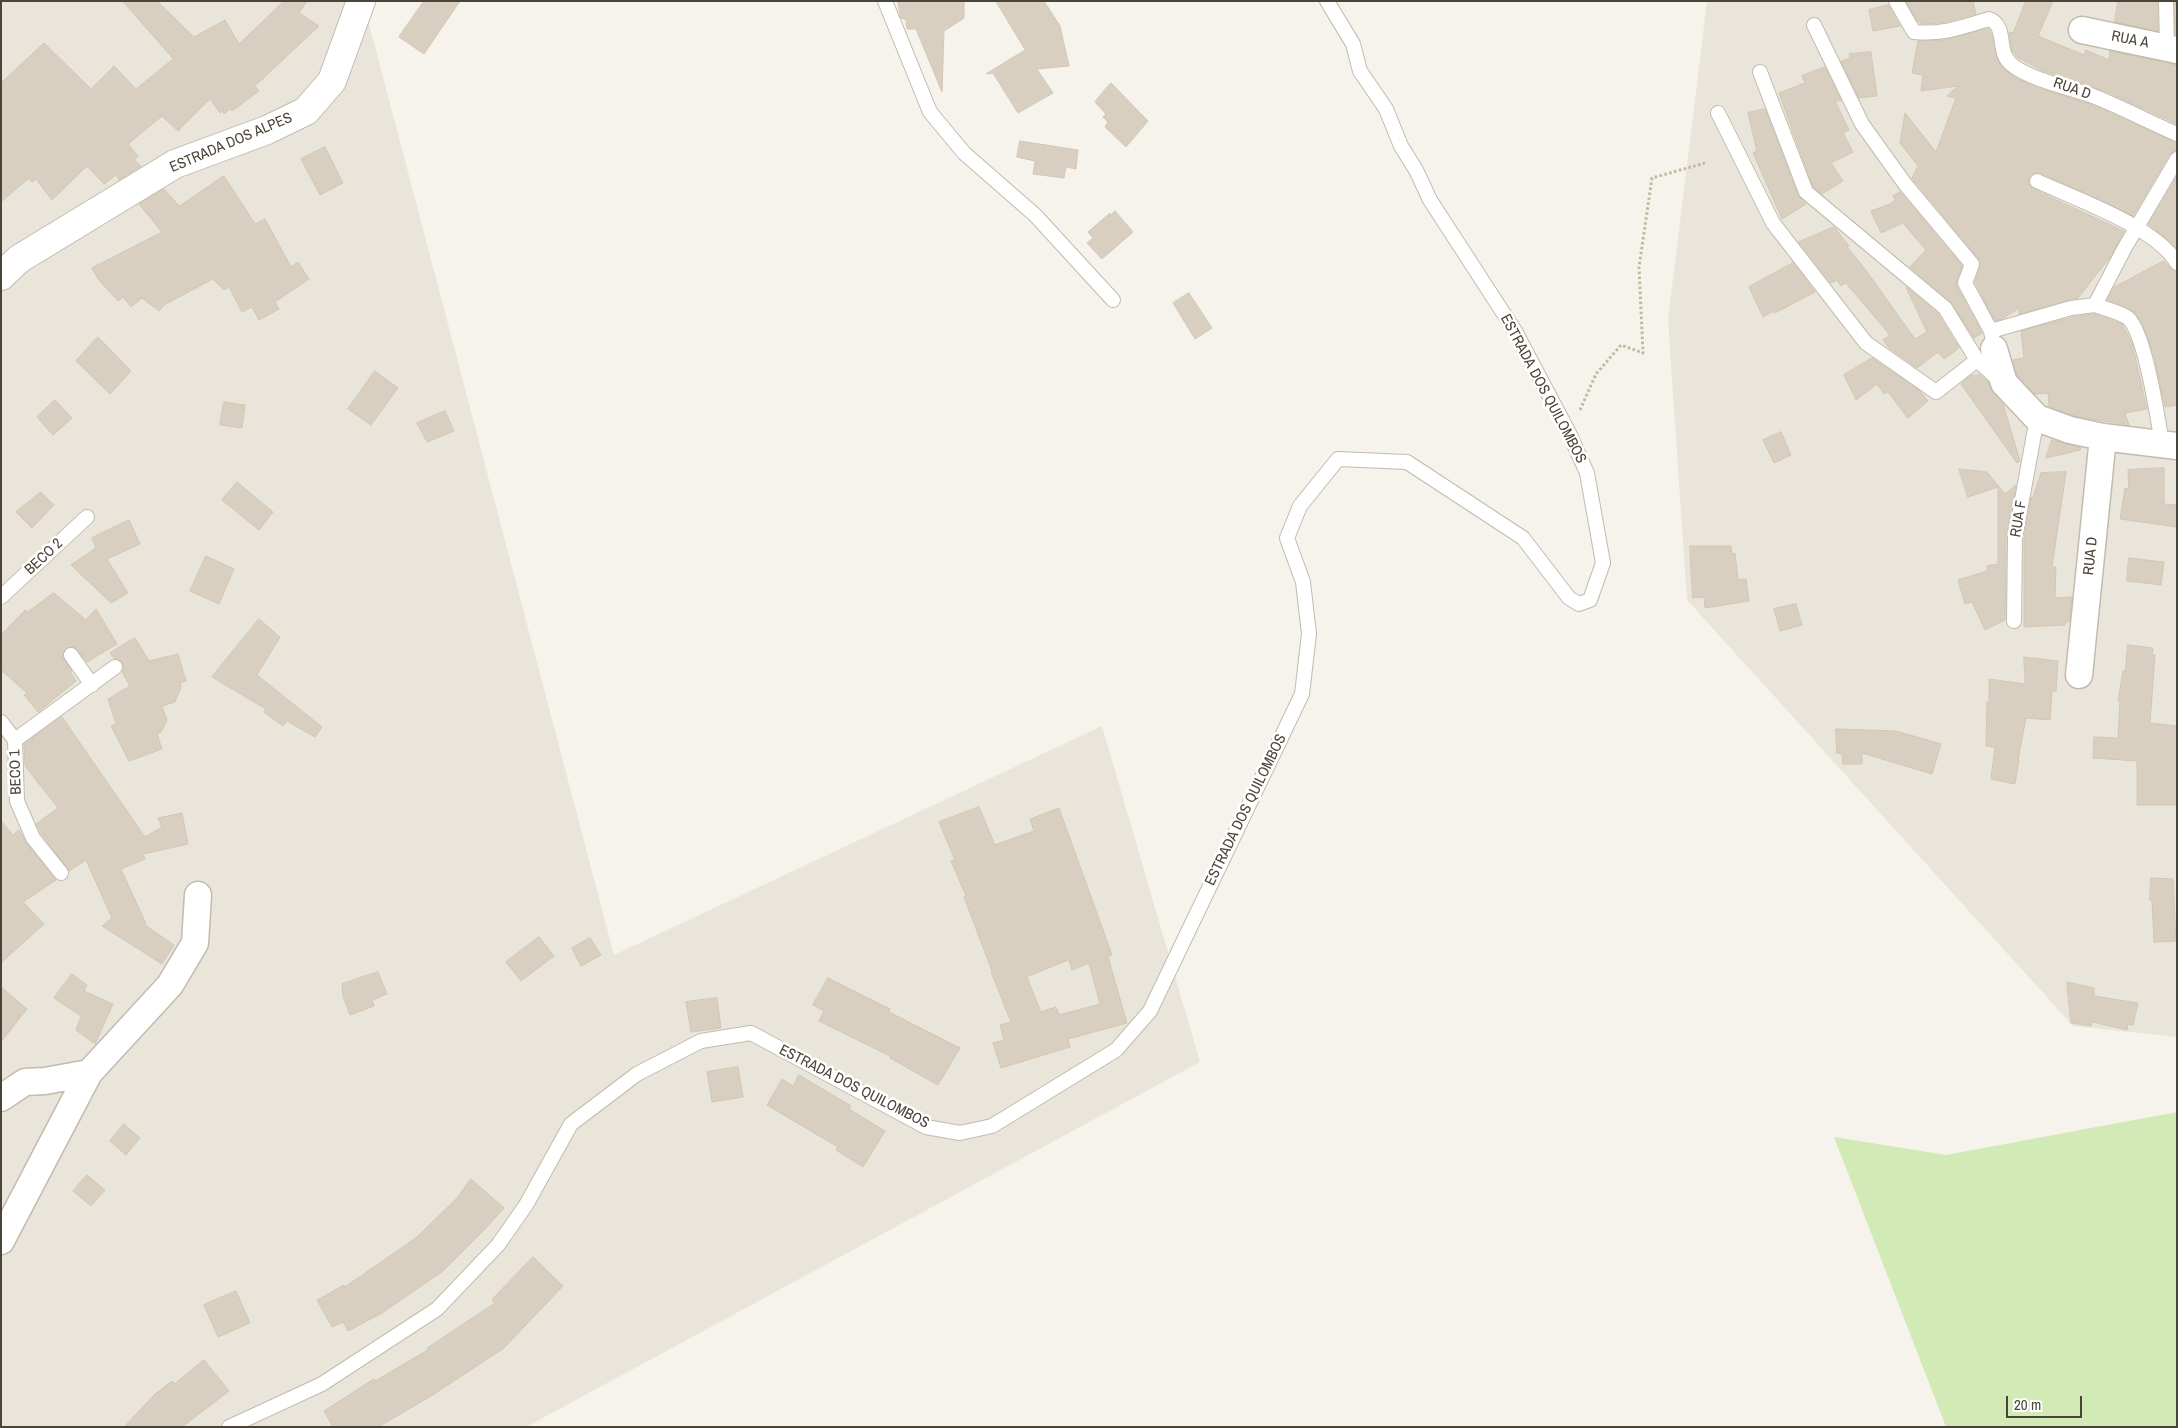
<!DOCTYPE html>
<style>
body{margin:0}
#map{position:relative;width:2178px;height:1428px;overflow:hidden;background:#f6f3ec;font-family:"Archivo Narrow",sans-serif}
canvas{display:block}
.frame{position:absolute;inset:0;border:2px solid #4b4439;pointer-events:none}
.scale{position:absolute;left:2006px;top:1396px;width:76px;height:22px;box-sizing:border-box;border:2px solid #4b4439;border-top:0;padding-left:6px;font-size:15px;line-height:18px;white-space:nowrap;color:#4b4439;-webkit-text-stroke:4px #fff;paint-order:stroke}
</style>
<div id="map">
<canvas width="2178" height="1428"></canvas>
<div class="frame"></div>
<div class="scale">20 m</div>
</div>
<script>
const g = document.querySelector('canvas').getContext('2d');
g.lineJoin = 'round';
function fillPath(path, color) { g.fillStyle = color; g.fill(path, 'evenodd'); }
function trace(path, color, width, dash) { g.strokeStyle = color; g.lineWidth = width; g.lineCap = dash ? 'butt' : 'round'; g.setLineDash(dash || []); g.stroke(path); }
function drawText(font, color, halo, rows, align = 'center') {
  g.font = font + ' "Archivo Narrow",sans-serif'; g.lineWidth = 5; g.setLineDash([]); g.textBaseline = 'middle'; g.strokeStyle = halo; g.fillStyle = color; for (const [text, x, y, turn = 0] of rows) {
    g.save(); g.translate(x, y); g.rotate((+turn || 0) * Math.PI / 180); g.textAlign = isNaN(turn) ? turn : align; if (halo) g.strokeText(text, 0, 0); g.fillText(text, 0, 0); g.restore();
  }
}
fillPath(new Path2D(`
 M1,1H363L614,955L1102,726L1200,1062L526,1427H1Z
 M1707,1H2177V1037L2073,1026L1687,600L1668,320Z`), '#eae5da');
fillPath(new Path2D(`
 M2177,1112V1427H1946L1834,1137L1946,1155Z`), '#d2eab5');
const building = new Path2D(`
 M123,1H157L194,37L225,20L239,44L284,1H307L299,13L319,26L255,86L259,91L232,111L230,109L224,114L223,111L220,113L210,99L178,131L162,116L128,144L138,156L134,160L141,166L119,180L116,175L104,184L87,166L52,200L36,179L32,182L29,178L1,202V83L44,43L91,89L114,66L136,89L173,59Z
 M424,1H460L424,54L399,37Z
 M898,1H964V18L944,31L942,92L916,29H907L906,20L901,18Z
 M996,1H1044L1060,26L1069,66L1037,69L1053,93L1018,113L993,73L986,74L1025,50Z
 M1908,1H1973L1976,14L1941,23L1920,24L1921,21L1918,22L1906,2Z
 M2026,1H2053L2038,36L2084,55L2086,50L2109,60L2110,51L2177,65V124L2107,92L2041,70L2017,57L2012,50L2009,32L2013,33Z
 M2118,1H2157L2158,31L2115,22Z
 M2175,1H2177V35L2175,34Z
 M1888,5L1900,26L1873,31L1869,10Z
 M1988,29L1992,35L1999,63L2014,77L2035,87L2090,104L2177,143V150L2169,155L2133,216L2041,173L2031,174L2028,182L2033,189L2124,231L2111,256L2078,298L2019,314V308L2002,319L1995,321L1975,282L1980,267L1979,259L1912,178L1918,166L1900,143L1905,113L1936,152L1956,98L1947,96L1958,86L1921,91L1923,75L1912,73L1918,41L1944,40Z
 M1871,52L1877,96L1859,98L1841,61L1850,58L1849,54Z
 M1825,67L1841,101H1835L1849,130L1843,133L1853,152L1831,163L1843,181L1822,194L1813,187L1779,93L1805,83L1802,76Z
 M1111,83L1148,121L1126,147L1105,127L1108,122L1103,117L1106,114L1095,102Z
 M1765,109L1798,195L1806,204L1782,219L1753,153L1757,151L1748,113Z
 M1020,141L1078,150L1076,169L1066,167L1064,178L1033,174L1035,161L1017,157Z
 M325,147L343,183L320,195L301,159Z
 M224,176L255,224L265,219L291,267L298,262L309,279L275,302L279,309L259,320L252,307L242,312L229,287L224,290L213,279L164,305L159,311L142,298L131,307L123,297L118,301L98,279L92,268L162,232L139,204L164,189L179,206Z
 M2177,177V249L2149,224Z
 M1900,192L1962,266L1957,280V287L1982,333L1974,338L1951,302L1910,267L1926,250L1903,223L1881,233L1871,211L1890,204L1895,200L1893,196Z
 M1115,211L1133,232L1102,259L1087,243L1093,238L1088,232L1110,213L1111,215Z
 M1834,227L1849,246L1847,247L1865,269L1915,339L1927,332L1906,287L1938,314L1959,348L1944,359L1938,352L1917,368L1888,347L1883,340L1890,335L1846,283L1841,286L1837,280L1831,283L1799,242Z
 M2164,261L2171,269L2177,272V405L2165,407L2154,356L2142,323L2133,311L2107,300L2113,288Z
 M1793,263L1815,292L1775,313L1774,311L1763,317L1749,287Z
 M1189,293L1212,328L1195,339L1173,303Z
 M2094,314L2122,324L2132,343L2147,409L2125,413L2129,425L2074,416L2049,406L2048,393L2035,394L2017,375L2013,360L2024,358L2021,331L2073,317Z
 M98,337L131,371L110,394L76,361Z
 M1872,358L1920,391L1928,401L1908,418L1888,392L1884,394L1877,384L1856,400L1844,375Z
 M375,371L398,388L371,425L348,409Z
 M1980,375L1988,382L1993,393L2003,404L2020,461L2017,463L1961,384L1970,376Z
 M55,400L72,418L53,435L37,417Z
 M224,402L245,405L242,428L220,425Z
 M445,411L454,431L427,442L417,423Z
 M1781,432L1791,455L1774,463L1763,440Z
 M2052,440L2081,448L2080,450L2046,458Z
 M2164,468V504L2177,505V527L2120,519L2125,488L2129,489L2128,470Z
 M1959,469L1987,472L2005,494L2016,485L2006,538L2005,620L1985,630L1972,602L1965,604L1958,580L1987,571V566L1998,564V487L1968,497Z
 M2066,472L2052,567H2056L2055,598L2072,597L2069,622H2065V625L2024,627V539L2031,497L2032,500L2041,473Z
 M237,482L273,512L259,530L222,500Z
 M41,492L54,505L32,528L16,512Z
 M129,520L140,544L107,559L128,593L111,603L71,565L96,548L92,538Z
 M1690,546H1731L1732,554L1735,553L1738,580L1746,579L1749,601L1705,608L1704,597L1693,598Z
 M206,556L234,569L219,604L190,591Z
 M2129,558L2164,562L2161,585L2127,581Z
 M54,593L86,620L96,609L117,644L87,662L75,647L66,648L62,656L72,671L70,672L76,681L38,712L24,695L27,693L1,670V635L25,610L27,612Z
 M1796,604L1802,625L1780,631L1774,609Z
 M259,619L280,637L257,675L322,727L315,737L287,721L283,726L264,712L266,709L212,677Z
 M135,638L149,661L178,654L186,681L180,683L181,687L175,702L162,706L167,720L161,732L157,734L162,749L129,761L111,726L116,724L108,699L130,686L122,672L124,667L122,662L114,658L110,653Z
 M2128,645L2153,648L2152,655H2155L2150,723L2177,726V805H2137V761L2093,758L2094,737L2118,738L2120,701H2118L2123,671H2125Z
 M2024,657L2058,661L2056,691H2052L2050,720L2026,718L2018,760H2019L2015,784L1991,779L1995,747L1986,746L1987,702L1989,703V679L2025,684Z
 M62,717L145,837L162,827L158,818L182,813L188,844L143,854L145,859L121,869L146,924L145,925L174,945L162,964L102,926L112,918L86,860L69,871L41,833L36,824L58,808L25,766L24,744Z
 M1836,729L1896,731L1941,744L1932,774L1862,753V764H1843L1842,754L1837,753Z
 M979,807L995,845L1034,831L1030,819L1059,808L1112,955L1108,957L1127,1023L1068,1039L1070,1047L1001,1068L993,1043L1004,1040L1000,1025L1011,1022L991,972L992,971L964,897L966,896L951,861L955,860L939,822ZM1069,960L1072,970L1089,963L1100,1004L1059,1015L1056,1007L1041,1012L1027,977Z
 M1,821L13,835L19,830L26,843L56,880L23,902L44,924L1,963Z
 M2151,878L2173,879L2176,941L2154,942L2152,900H2150Z
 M539,937L554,956L521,981L506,962Z
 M590,938L601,955L581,966L572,948Z
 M378,972L387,994L372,1000L374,1006L350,1015L343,996L342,984Z
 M72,974L87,985L84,991L113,1004L95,1044L76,1030L81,1016L54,998Z
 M828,978L890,1009L889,1012L960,1048L938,1085L890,1058V1056L819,1021L824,1011L813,1005Z
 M2067,982L2094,988V996L2138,1003L2133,1025L2128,1024L2127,1030L2092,1022L2091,1026L2071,1023Z
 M1,987L27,1009L1,1042Z
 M717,998L721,1028L691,1032L686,1002Z
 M738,1067L743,1097L712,1102L707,1072Z
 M799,1075L851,1106L849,1109L885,1131L863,1167L836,1150L838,1147L767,1105L782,1079L793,1086Z
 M124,1124L140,1138L126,1155L110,1141Z
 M87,1175L105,1190L91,1206L73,1191Z
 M471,1179L504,1208L485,1229L443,1271L382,1313L348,1331L343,1322L332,1327L317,1300L344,1285L345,1287L417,1237L457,1198Z
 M533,1257L563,1286L504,1348L431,1396L378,1427H333L324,1411L374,1379L375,1381L428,1350L427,1348L495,1303L492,1300Z
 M236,1291L250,1323L218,1337L204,1305Z
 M204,1360L229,1391L182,1427H124L155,1394L172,1381L174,1384Z`);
fillPath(building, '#d8cfc1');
trace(building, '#d3c7b4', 1);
const service = new Path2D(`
 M885,1L930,112L964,153L1035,215L1113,300
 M1896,1L1914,32C1941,35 1963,27 1989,19C2008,26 1996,52 2011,64C2028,79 2070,88 2093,96C2121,107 2149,122 2177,134
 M2166,1L2167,47
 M1814,25L1862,124L1905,184L1972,264L1965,283L1991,331L1994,349
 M1760,72L1806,192L1945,308L1977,360L2000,381
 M1718,113L1773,223L1866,343L1936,392L1977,360
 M2037,181C2076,199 2156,227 2177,263
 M2095,305C2105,309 2120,312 2128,318C2145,333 2158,419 2162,444
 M1991,331L2071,308L2095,305L2124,249L2177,159
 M1,597L87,517
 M2014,621L2015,538L2037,418
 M71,655L92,685
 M1,722L15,740L17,801L33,838L61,873
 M15,740L115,667
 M229,1427L322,1384L437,1309L498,1245L526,1205L571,1124L637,1074L701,1041L751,1033L926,1127L960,1133L992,1126L1116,1050L1150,1011L1302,694L1309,634L1303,582L1287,538L1300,506L1338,459L1407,462L1523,538L1569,598L1579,604L1590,600L1603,563L1587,473L1569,433L1515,331L1430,200L1416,170L1401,146L1386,109L1360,71L1353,44L1327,1`);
const minor = new Path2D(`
 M2082,30L2177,50
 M1994,349L2004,383L2037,418L2070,430L2103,437L2177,446
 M2079,675L2103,437
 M1,1098L25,1082L45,1081L89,1073
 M1,1241L89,1073L170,985L195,943L198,895`);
const tertiary = new Path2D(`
 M1,276L19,259L175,164L267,130L306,111L332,81L361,1`);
trace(service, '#c2bbae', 16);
trace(minor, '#c2bbae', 29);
trace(tertiary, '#c2bbae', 30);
trace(new Path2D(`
 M1580,410L1596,374L1621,345L1643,353L1639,267L1652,178L1705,163`), '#c4b79f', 3, [2.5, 2.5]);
trace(service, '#fff', 14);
trace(minor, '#fff', 26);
trace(tertiary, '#fff', 28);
drawText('15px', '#4b4439', '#fff', [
 ["RUA A",2130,40,11],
 ["RUA D",2072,89,19],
 ["ESTRADA DOS ALPES",231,143,-23],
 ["ESTRADA DOS QUILOMBOS",1543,389,62],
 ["RUA F",2019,519,-81],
 ["RUA D",2091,556,-84],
 ["BECO 2",44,557,-43],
 ["BECO 1",16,772,-92],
 ["ESTRADA DOS QUILOMBOS",1246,810,-64],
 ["ESTRADA DOS QUILOMBOS",854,1087,27]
]);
</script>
